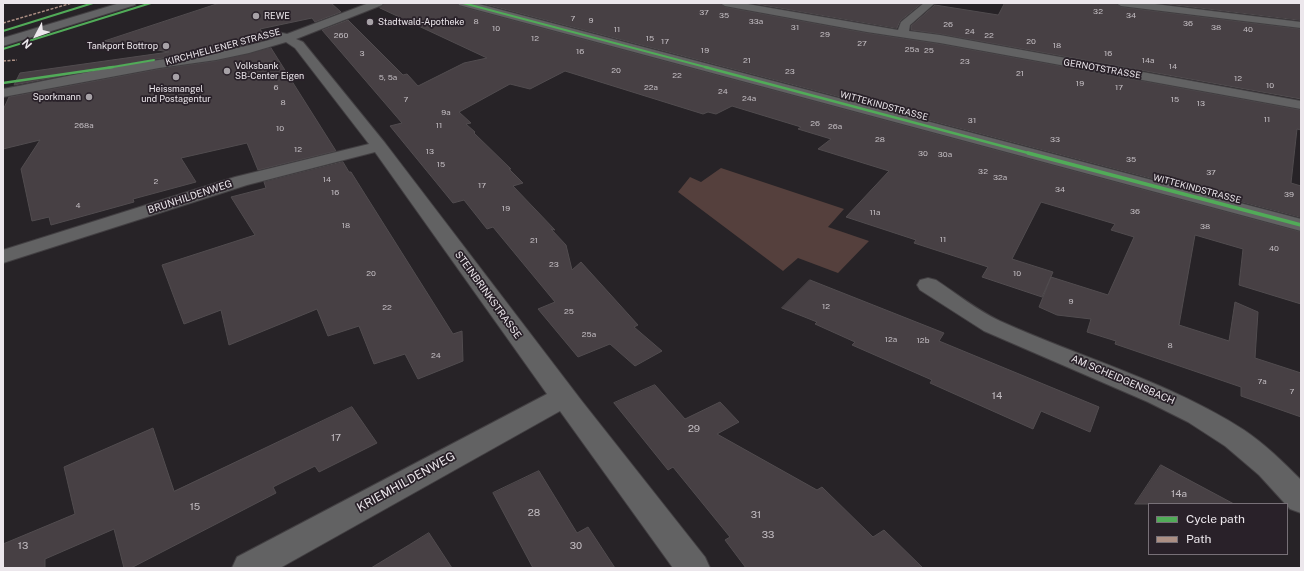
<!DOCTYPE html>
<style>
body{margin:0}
#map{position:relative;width:1304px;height:571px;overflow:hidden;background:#272327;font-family:"Public Sans",sans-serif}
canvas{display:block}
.frame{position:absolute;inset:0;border:4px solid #ece7ec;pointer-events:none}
.legend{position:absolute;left:1148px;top:503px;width:140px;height:52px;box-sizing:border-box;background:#292129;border:1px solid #777077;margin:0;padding:5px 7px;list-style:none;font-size:12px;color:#ece7ec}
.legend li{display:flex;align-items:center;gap:8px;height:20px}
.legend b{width:20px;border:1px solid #777077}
.north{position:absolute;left:16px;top:16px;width:40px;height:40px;-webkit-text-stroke:3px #292129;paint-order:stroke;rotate:229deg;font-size:11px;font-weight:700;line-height:16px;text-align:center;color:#ece7ec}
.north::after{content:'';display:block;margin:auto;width:14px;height:18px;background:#ece7ec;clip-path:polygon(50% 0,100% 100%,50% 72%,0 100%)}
</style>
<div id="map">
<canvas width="1304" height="571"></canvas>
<div class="frame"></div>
<ul class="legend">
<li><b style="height:5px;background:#51ab58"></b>Cycle path</li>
<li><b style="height:5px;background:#ac8f84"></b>Path</li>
</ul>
<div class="north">N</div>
</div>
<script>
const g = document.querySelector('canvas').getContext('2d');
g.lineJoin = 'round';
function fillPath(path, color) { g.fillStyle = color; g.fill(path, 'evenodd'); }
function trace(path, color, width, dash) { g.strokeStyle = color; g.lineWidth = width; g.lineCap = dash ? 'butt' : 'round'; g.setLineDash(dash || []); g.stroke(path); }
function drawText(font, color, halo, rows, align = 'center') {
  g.font = font + ' "Public Sans",sans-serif'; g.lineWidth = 3.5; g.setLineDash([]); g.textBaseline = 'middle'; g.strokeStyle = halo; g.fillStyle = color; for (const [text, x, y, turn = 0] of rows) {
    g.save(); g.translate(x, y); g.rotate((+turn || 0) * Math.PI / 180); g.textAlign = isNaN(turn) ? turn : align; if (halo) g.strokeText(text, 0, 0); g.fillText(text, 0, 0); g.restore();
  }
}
fillPath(new Path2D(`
 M721,168L844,209L828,227L869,241L838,273L798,258L783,271L678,192L690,177L701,182Z`), '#55403d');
const building = new Path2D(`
 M220,3H331L341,12L315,22L312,18L260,29L266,39L244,45L120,65L14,85L20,73L169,52L105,41Z
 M384,3H457L459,6L1301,232V304L1239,285L1243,249L1195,235L1179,325L1229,341L1235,302L1258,312L1255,358L1301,373V417L1241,396V387L1115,344L1116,341L1087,332L1091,319L1057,315L1039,307L1051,277L1108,295L1134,237L1111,230L1115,224L1041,202L1012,259L1053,272L1042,297L982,277L988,267L914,243L916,240L846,217L889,171L818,149L831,139L798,129L801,127L732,106L716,114L708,112L703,114L565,71L530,89L510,84L459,112L471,123L466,124L475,132L474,133L511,169H509L523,183L513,186L555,230L551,229L566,245L572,270L581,262L638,325L634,327L662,351L635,366L610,344L578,357L538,309L555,302L493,227L487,229L464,200L453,203L390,126L402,123L322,30L348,20L403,75L407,74L418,86L464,63L487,58L380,8Z
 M481,3H719L725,7L867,33L940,44L1301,110V130L1297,129L1291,183L1301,186V217Z
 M751,3H922L900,21L897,28Z
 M1005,3H1115L1121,7L1301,29V99L940,34L911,30V26L935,5L998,15Z
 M1159,3H1301V20Z
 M271,48L336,151L258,170L247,143L181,158L196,182L133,199L134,202L51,225L49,217L32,221L21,169L40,140L3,149V110L9,97L159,69L216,61Z
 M343,162L349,172H351L453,334L462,331L463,361L418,379L405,354L374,364L359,326L328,336L317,309L229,345L221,310L184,324L162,265L255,235L231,197L266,188L264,182Z
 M810,280L944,333L939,341L1099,407L1090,432L1041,411L1033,429L930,383L932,380L852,345L855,342L815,324L817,322L782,308Z
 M655,385L685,419L720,402L739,422L717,434L817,490L822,487L873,537L884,530L923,568H746L725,540L730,537L673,467L668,470L614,403Z
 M352,407L377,443L319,472L315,466L273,487L276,493L131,568H124L114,529L45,559V568H3V544L75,514L64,467L153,428L174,491Z
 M1161,465L1234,504H1135Z
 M539,471L577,533L588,527L615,568H533L493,493Z
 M429,533L452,568H371L409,545Z`);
fillPath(building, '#474044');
trace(building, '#514c4f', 1);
const minor = new Path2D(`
 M369,3H383L382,5L296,39L303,42L385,143L581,400L705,557L710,568H673L560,411L280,568H232L237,557L547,394L375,152L247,185L3,263V250L235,177L369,144L295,48L286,42L249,53L216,60L159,68L3,97V89C55,79 107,67 159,60C198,55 235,50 273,39L269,38L267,35L269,32L273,31L287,34Z
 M458,3H475L1301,219V231L459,5Z
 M720,3H742L898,30L901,22L924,3H935L910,25L909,31L940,35L1301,101V109L940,43L867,32L725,6Z
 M928,278L936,280C957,294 977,310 1000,321C1081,358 1168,381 1244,430C1265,444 1283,462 1301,480V513L1290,509L1259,475L1225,446L1188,422L1148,402L984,331L920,290L917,285L920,280Z`);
const tertiary = new Path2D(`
 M1116,3H1147L1301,22V28L1121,6Z`);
const primary = new Path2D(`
 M120,3H136L135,5L3,46V38Z`);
trace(minor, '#423f42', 2);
trace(tertiary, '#423f42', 2);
trace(primary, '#423f42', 2);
fillPath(minor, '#626263');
fillPath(tertiary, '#626263');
fillPath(primary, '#636365');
trace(new Path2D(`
 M3,23L72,3
 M3,61L17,60`), '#ac8f84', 1.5, [3, 1.5]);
trace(new Path2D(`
 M463,3L709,68
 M3,31L93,3
 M3,49L151,3
 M107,68L154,60`), '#51ab58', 2);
trace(new Path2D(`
 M705,67L1032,154
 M3,83L113,67`), '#51ab58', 2.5);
trace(new Path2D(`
 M1028,153L1301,225`), '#51ab58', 3.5);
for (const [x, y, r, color] of [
 [256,16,4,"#a7a2a7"],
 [370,22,4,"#a7a2a7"],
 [166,46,4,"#a7a2a7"],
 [227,71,4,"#a7a2a7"],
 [176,77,4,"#a7a2a7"],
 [89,97,4,"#a7a2a7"]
]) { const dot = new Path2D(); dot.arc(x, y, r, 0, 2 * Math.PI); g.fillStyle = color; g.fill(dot); trace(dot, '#292129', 1.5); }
drawText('8px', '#c3bdc2', null, [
 ["32",1098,12],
 ["37",704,13],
 ["35",724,16],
 ["34",1131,16],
 ["7",573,19],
 ["9",591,21],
 ["8",476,22],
 ["33a",756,22],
 ["36",1188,24],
 ["26",948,25],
 ["31",795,28],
 ["38",1216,28],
 ["10",496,29],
 ["11",617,30],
 ["40",1248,30],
 ["24",970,32],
 ["29",825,35],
 ["260",341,36],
 ["22",989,36],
 ["12",535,39],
 ["15",650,39],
 ["17",665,42],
 ["20",1031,42],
 ["27",862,44],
 ["18",1057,46],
 ["25a",912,50],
 ["19",705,51],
 ["25",929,51],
 ["16",580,52],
 ["3",362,54],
 ["16",1108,54],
 ["21",747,61],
 ["14a",1148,61],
 ["23",965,62],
 ["14",1173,67],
 ["20",616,71],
 ["23",790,72],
 ["21",1020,74],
 ["22",677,76],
 ["5, 5a",388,78],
 ["12",1238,79],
 ["19",1080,84],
 ["10",1270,86],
 ["6",276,88],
 ["22a",651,88],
 ["17",1119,88],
 ["24",723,92],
 ["24a",749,99],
 ["7",406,100],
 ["15",1175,100],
 ["8",283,103],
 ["13",1201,104],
 ["9a",446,113],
 ["11",1267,120],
 ["31",972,121],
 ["26",815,124],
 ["268a",84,126],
 ["11",439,126],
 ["26a",835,127],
 ["10",280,129],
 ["28",880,140],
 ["33",1055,140],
 ["12",298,150],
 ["13",430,152],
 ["30",923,154],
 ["30a",945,155],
 ["35",1131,160],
 ["15",441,165],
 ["32",983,172],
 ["37",1211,173],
 ["32a",1000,178],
 ["14",327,180],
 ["2",156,182],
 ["17",482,186],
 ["34",1060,190],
 ["16",335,193],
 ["39",1289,195],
 ["4",78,206],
 ["19",506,209],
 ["36",1135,212],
 ["11a",875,213],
 ["18",346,226],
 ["38",1205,227],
 ["11",943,240],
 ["21",534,241],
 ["40",1274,249],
 ["23",554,265],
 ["20",371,274],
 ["10",1017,274],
 ["9",1071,302],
 ["12",826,307],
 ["22",387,308],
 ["25",569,312],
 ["25a",589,335],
 ["12a",891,340],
 ["12b",923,341],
 ["8",1170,346],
 ["24",436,356],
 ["7a",1262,382],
 ["7",1292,392]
]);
drawText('9px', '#ece7ec', '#292129', [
 ["REWE",264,16],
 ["Stadtwald-Apotheke",378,22],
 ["Tankport Bottrop",158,46,"right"],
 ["Volksbank",235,66],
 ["SB-Center Eigen",235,76],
 ["Heissmangel",176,89,"center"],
 ["und Postagentur",176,99,"center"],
 ["Sporkmann",81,97,"right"]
], 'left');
drawText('9px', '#ece7ec', '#292129', [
 ["KIRCHHELLENER STRASSE",223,47,-15],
 ["GERNOTSTRASSE",1102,69,10],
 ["WITTEKINDSTRASSE",884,106,15],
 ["WITTEKINDSTRASSE",1197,189,15]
]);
drawText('10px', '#ece7ec', '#292129', [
 ["BRUNHILDENWEG",190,197,-18],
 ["STEINBRINKSTRASSE",488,295,54],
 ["AM SCHEIDGENSBACH",1123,380,23]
]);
drawText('10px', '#c3bdc2', null, [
 ["14",997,396],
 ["29",694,429],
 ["17",336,438],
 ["14a",1179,494],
 ["15",195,507],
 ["28",534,513],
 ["31",756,515],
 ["33",768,535],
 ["13",23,546],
 ["30",576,546]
]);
drawText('12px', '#ece7ec', '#292129', [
 ["KRIEMHILDENWEG",406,482,-29]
]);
</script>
